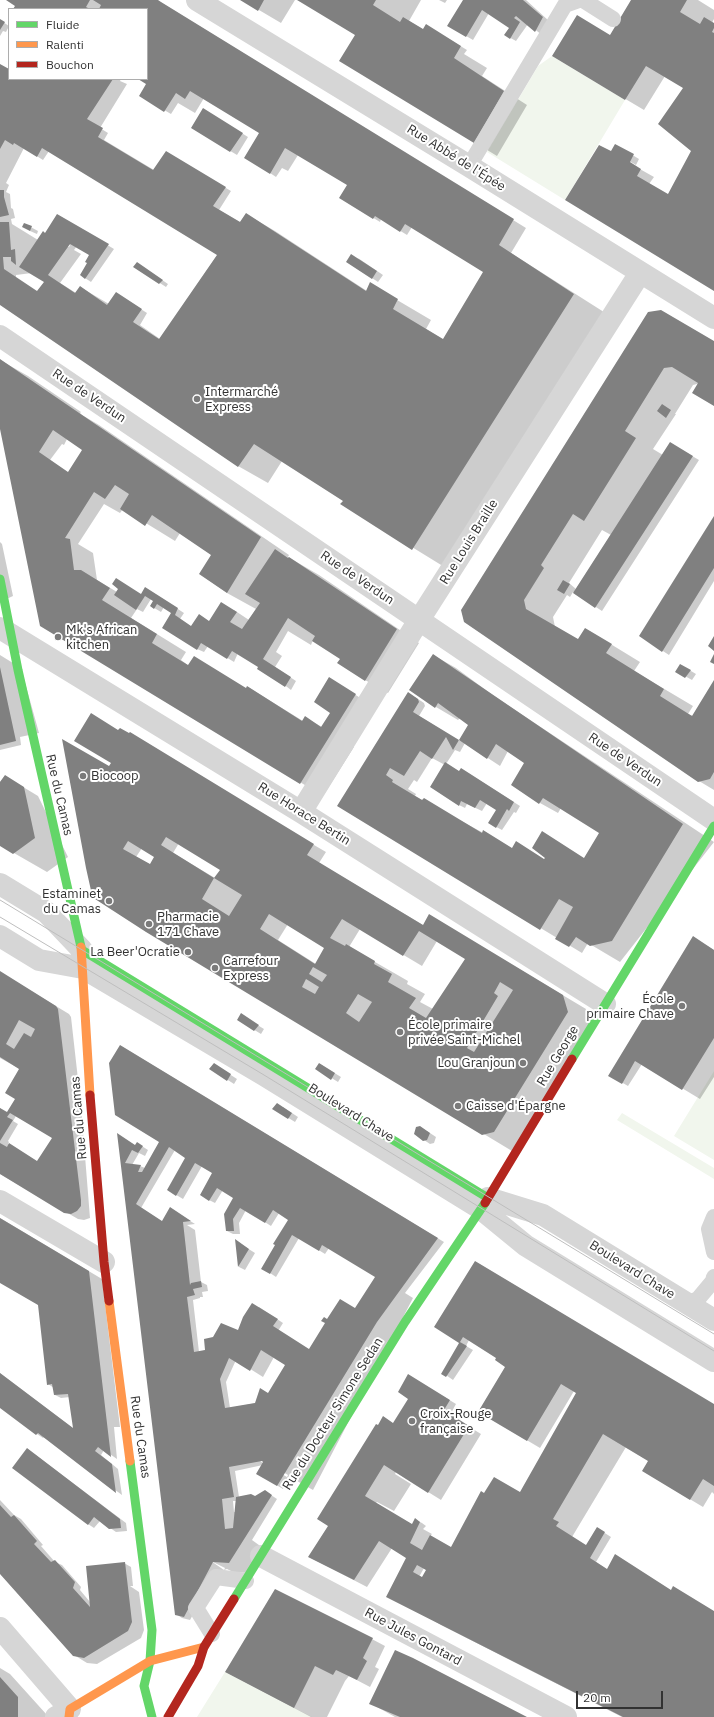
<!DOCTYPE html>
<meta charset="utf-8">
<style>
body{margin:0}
#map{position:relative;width:714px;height:1717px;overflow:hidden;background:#fff;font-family:"IBM Plex Sans",sans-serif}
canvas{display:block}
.legend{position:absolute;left:8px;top:8px;width:140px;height:72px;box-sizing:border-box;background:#fff;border:1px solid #adadad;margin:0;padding:5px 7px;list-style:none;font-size:12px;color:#323232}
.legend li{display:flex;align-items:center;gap:8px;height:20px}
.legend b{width:20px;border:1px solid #adadad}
.scale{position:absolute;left:576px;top:1691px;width:87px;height:18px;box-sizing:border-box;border:2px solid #323232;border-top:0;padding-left:5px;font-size:12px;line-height:14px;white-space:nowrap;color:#323232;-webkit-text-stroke:3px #fff;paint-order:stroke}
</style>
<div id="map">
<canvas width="714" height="1717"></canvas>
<ul class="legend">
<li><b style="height:5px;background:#63d668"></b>Fluide</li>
<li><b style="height:5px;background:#ff974d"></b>Ralenti</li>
<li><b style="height:5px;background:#b3261e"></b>Bouchon</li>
</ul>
<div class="scale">20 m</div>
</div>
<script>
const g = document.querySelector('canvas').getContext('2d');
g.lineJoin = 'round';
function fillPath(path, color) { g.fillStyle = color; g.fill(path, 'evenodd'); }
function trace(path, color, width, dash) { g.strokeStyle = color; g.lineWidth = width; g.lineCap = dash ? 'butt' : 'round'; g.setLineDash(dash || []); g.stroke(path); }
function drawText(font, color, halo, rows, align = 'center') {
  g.font = font + ' "IBM Plex Sans",sans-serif'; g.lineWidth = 4; g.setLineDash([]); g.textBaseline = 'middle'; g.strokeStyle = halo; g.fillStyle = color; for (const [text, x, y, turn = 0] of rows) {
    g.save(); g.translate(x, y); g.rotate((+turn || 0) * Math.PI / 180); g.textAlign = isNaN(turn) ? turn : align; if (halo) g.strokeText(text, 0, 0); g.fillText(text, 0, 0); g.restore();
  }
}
fillPath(new Path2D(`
 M552,56L625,100L565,200L487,152L538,66Z
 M714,1071V1160L674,1136Z
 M622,1113L714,1168V1179L617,1120Z
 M225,1672L312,1717H197Z`), '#f1f6ed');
fillPath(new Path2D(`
 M8,0H157L526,228L511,253L607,314L446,568L342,504L344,501L282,461L268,483L238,466L0,304V65L9,70V79H121L120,81L127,84L100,128L108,133L104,140L154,170L172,156L231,191L219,210L240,222L246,214L275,231L367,291L370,284L431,320L426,329L444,340L484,272L412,227L407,235L381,219L380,222L341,198L348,185L298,155L288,171L282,168L276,177L270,173L246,158L260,133L204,98L195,113L178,103L171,114L140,96L151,86L140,79H147V9H14L17,5ZM24,148L43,160L49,151L218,254L160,339L140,325L147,313L122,297L109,304L80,287L76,293L60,283L81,254L74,250L77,246L91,254L85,278L91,282L114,249L58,215L47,232L70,245L69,247L43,233L38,240L12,224L11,219L15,218L13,209L11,208L10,194L6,192L9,185L6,183ZM32,273L45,281L37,292L16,278V275Z
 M242,0H295L281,23Z
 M300,0H421L409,21L424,30L426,25L467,50L464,54L487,68L482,76L527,105L497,156L474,142L356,35Z
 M439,0H447L445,3Z
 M464,0H526L549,21L542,35L528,24L516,41L505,35L510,27L489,13L473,40L449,26Z
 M632,0H698L714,10V19L712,23L714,24V290L599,146L654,177L649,184L668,195L692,151L685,88L665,76L644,110L553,56L610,36Z
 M0,20L9,26L6,32L3,31L0,36Z
 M203,109L248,137L237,155L192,128Z
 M616,145L639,159L636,165L612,151Z
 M25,224L38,231L37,234L30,231Z
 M358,258L383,275L378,282L372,278Z
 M135,267H143L168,284L166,287Z
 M690,328L714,342V391L701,383L693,385L675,414H676L653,449L663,455L670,443L699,460L602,611L573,592L570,597L567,595L553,617L555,627L578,640L586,629L640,662L634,671L693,706L688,714L693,716L714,682V790L699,781L465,622ZM602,530L611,535L576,589L569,583Z
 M0,360L28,376L81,412L80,413L82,415L99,425L289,555L288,557L319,575L419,643L388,693L365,680L342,659L313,640L311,645L288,631L276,652L282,656L275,667L296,681L291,690L260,666L238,653L234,662L208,646L204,652L197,649L172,613L164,607L161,612L151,606L154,601L151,599L143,612L137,609L131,618L186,652L181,660L189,666L247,689L248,687L303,721L306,718L322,727L331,713L335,682L362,699L338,737L354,747L323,796L73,645L0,424ZM67,439L84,450L68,473L50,460L62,444L64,445ZM104,504L120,513L123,509L175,541L180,533L212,555L200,574L227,593L256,609L249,620L234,610L210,622L192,627L180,619L184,613L152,592L142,595L117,592L97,580L93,553L78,544Z
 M714,518V581L669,655L640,636Z
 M0,542L2,544L13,596L0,602Z
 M0,655L21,668L39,733L20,737L21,745L0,750Z
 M433,655L456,668L494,696L714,842L620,962L588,943L582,953L338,806L415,697L424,703L425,706L419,716L459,741L470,724L460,718L458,720L436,707ZM465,743L500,766L508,751L525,763L540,803L558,813L561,808L601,833L584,859L545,860L513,849L415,796L416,794L408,789L414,780L417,782L432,758L445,765L459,805L465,808L467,804L482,811L487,803L497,810L489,823L502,830L514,812L516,813L520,806L468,773L460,772L446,764L455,750L460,752Z
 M681,665L696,674L692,680L676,671Z
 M119,731L326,852L319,863L423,925L442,923L586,1009L590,1025L512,1151L119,914L110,768ZM179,843L221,869L215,878L173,853ZM142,848L156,856L151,865L136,857ZM288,924L326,948L316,964L278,940ZM360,929L422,966L437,941L466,959L433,1009L420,1002L425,994L407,984L408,981L349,947Z
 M5,776L38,796L68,857L47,872L0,845V782Z
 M706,945L714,950V1077L700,1099L642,1064L628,1086L609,1075Z
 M0,972L69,1014L71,1017L81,1106L90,1218L84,1220L78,1219L0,1174V1108L7,1113L16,1099L20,1069L0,1058ZM16,1116L80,1154L79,1155L52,1140L38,1162L8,1144L9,1142L8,1141L18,1124L13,1121Z
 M241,1015L264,1029L261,1034L238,1020Z
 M121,1046L444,1242L405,1293L413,1298L313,1490L290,1477L283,1489L258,1474L263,1465L235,1471L239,1497H255L265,1491L277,1499L252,1540L263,1548L248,1573L233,1572L227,1569L224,1570L225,1568L211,1561L224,1570L217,1571L190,1620L182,1618L176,1614L118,1135L136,1146L137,1143L148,1150L145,1156L139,1153L132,1165L140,1166L145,1168L160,1143ZM175,1150L194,1163L168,1190L183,1199L202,1166L213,1173L209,1200L215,1203L223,1190L234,1197L227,1231L233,1234H240L239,1223L246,1210L271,1226L279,1213L290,1220L270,1273L276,1277L299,1238L325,1254L329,1248L376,1276L362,1313L328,1321L309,1350L278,1331L283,1323L259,1307L239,1332L203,1351L199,1352L193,1300L200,1298V1297H203L202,1292L208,1291L207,1285L201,1282L195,1230L187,1225L195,1224L176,1212L162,1222L141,1208ZM274,1357L303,1377L256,1403L230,1408L226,1382L236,1360L263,1377ZM261,1459L288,1475L287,1477L266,1465L260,1461ZM233,1501H236L235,1512H234Z
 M320,1064L341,1077L338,1082L317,1069Z
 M220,1068L237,1079L234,1084L211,1069Z
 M283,1107L298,1117L295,1122L274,1109Z
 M427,1131L436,1137L434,1143L430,1144L424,1140Z
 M0,1218L102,1279L120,1427H114L117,1459L104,1450L101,1455L118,1469L122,1495L44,1437L43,1438L37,1434L0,1407V1373L74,1429L70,1397L61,1398L55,1395L54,1388L48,1384L39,1305L0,1282Z
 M236,1241L255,1253L245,1270L239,1267Z
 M476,1262L714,1405V1494L712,1492L703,1507L643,1471L649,1461L626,1447L572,1537L586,1546L597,1528L611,1537L596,1562L608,1570L671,1591L714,1612V1717H622L441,1625L431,1619L407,1558L392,1548L367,1587L309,1557L329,1525L378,1426L394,1424L443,1396L456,1404L450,1415L481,1434L441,1500L396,1472L395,1474L411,1484L394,1511L377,1502L376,1503L412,1525L416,1520L422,1523L426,1526L423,1529L432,1534L430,1536L452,1548L490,1497L520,1493L578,1394L574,1391L540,1448L493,1420L507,1366L497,1358L469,1340L466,1346L473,1350L453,1380L443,1373L461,1343L436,1327ZM424,1568L430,1573L422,1579L419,1577Z
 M33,1453L126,1523L127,1531L116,1532L100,1521L94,1528L88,1524Z
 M0,1500L14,1515L21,1519L43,1545L41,1546L55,1562L62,1565L81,1587L80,1590L90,1602L124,1563L131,1567L133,1586H130L139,1592L144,1630L141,1638L97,1664L87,1663L74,1655L0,1573Z
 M338,1621L385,1646L375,1667L379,1669L370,1687L349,1676L345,1681L327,1717H311L226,1672Z
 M0,1668L10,1674L47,1715V1717H0Z
 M370,1703L524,1717H395Z`), '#0003');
fillPath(new Path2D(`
 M6,0H90L86,7L90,9H13L15,6Z
 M93,0H158L161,2L514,219L499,245L574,294L412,550L340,504L343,501L254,444L238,467L0,305V222H9L11,250L15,249L16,265L11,261V257H3L4,269L37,291L44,282L19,267L43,231L45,233L57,214L109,244L85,279L80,275L87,263L85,262L89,255L70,244L48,275L75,293L80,286L107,305L116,292L142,309L133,322L159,339L217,255L42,148L37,157L14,143L13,145L5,140L0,149V64L9,69V79H113L87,119L103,128L98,137L153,170L166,151L226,187L213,206L240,222L246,213L366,291L370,282L398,299L393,309L443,339L483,272L405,224L400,232L375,216L373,219L339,198L347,185L285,148L270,174L244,158L259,133L190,91L185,99L176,93L164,112L139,96L146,84L138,79H147V9H99L101,5Z
 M240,0H264L258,11Z
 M297,0H376L373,5L400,22L403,17L423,29L426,24L461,46L454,58L504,91L474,143L339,61L355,35Z
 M463,0H523L543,17L535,32L516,16L514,18L520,22L510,39L504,35L509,28L482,10L466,37L447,26Z
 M631,0H687L680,12L700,24L704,17L714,23V28L712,32L714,33V291L565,200L599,145L611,151L615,144L634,154L630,162L641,169L637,176L668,194L691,151L658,124L683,88L646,66L625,100L552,56L577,15L610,35Z
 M0,19L5,22L0,30Z
 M203,108L243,133L230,152L191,128Z
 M0,190H4V197L9,215L0,217Z
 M24,223L32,226L30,231L22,227Z
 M351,254L377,271L372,279L346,262Z
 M137,262L163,280L159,284L133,267Z
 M661,310L714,341V406L692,393L698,383L672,367L664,368L625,431L636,438L584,521L573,514L541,565L544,568L524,600L526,609L578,639L585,628L612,644L606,653L664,689L660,696L692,716L714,680V772L710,779L698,782L464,622L461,610L648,312Z
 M0,359L261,537L227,593L199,574L211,555L152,515L145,526L120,509L129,494L115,485L105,499L94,492L65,538L70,539L74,570H81L110,588L102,600L157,634L152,643L188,665L194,656L246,688L247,686L302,721L305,716L321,727L330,713L314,702L329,677L356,694L300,784L40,626L0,429ZM53,430L82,450L68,472L39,452Z
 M662,404L671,410L666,418L657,411Z
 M670,442L693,456L595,608L573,593Z
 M714,516V568L662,652L639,636Z
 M275,549L288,558L289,557L397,629L365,681L337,663L340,659L312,641L315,636L288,618L263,659L291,677L285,687L257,669L258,667L232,651L227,659L201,643L197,650L162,628L171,613L157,604L154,609L150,606L153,601L145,596L136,610L114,595L118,589L112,584L116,578L141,594L145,587L178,608L175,615L191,626L199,614L209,621L221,602L237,612L230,622L242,629L260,603L245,594Z
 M563,580L570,584L564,594L557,590Z
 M714,636V651L708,646Z
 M433,654L683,824L612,941L590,946L576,937L569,947L555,939L573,907L559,899L540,930L337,806L408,692L418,699L419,702L413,712L459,740L453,750L446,737L432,759L420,751L404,776L390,768L386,775L393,780L392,782L422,800L424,798L482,833L483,830L512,848L516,841L544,859L545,858L532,848L542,831L584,858L599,833L543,798L539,804L511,785L524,763L496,744L487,759L459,740L468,725L438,703L435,708L409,690Z
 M714,654V664L710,662Z
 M680,664L691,670L685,678L675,672Z
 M0,667L16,741L0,745Z
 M91,713L118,730L120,728L129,733L130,732L314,844L307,855L423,925L429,914L563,995L568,1012L494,1132L482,1135L146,932L95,899L92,895L86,868L62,739L109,766L111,763L74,741ZM166,837L220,870L214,878L161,845ZM128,841L154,857L150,864L123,849ZM214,878L242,895L229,916L202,899ZM269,914L324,948L315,964L260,929ZM342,919L403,956L419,931L465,959L426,1018L409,1008L416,998L388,982L392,974L374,964L375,961L346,944L345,946L330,938ZM313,967L327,975L322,982L309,974ZM306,979L319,987L315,994L302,987ZM500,982L513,990L474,1052L467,1048L498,996L494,993ZM358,994L372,1002L359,1022L346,1013Z
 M445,762L459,771L461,768L514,802L509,811L507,809L496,828L488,823L496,810L480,800L475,808L461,801L459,806L430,787Z
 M5,775L24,787L35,838L13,854L0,846V782Z
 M693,936L714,950V1038L682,1090L635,1061L622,1084L608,1076Z
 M0,971L56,1006L58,1009L81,1200V1206L77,1211L71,1214L64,1213L0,1174V1143L7,1147L9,1143L37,1161L52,1138L10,1113L7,1117L13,1120L0,1141V1108L7,1112L15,1099L5,1093L19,1069L0,1057ZM19,1020L35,1029L31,1037L24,1033L14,1049L6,1044Z
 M241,1013L259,1025L254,1031L237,1020Z
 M120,1045L438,1238L377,1322L277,1486L256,1474L263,1462L262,1461L229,1467L234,1497L222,1499L225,1529L233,1528L236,1497L251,1494L255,1496L265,1490L272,1495L229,1563L213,1562L184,1617L175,1615L117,1133L135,1145L137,1142L143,1146L138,1153L132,1150L125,1163L141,1165L138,1172H142L159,1142L115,1115L109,1063ZM169,1147L185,1158L167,1190L176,1196L195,1163L212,1173L200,1195L209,1201L217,1188L233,1198L224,1214L226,1231H234L233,1219L240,1208L265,1223L273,1210L288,1220L273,1244L275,1245L261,1269L270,1274L292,1235L319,1251L322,1245L375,1277L355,1308L340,1299L327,1319L324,1317L321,1321L325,1323L309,1349L273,1326L278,1319L252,1303L243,1317L238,1330L221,1323L213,1337L204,1339L205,1350L194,1352L187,1297L195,1295L193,1289L202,1287L201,1281L191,1283L190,1285L183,1222L191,1221L170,1207L162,1221L136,1204ZM261,1350L285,1365L268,1393L260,1388L255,1403L225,1408L220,1379L229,1358L250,1371Z
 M214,1063L231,1074L227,1081L209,1069Z
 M319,1063L335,1073L331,1080L315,1069Z
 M277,1103L292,1113L288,1119L272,1109Z
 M420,1126L430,1133L427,1140L423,1141L414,1134L416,1127Z
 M0,1218L89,1271L111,1457L98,1447L95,1451L112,1464L116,1493L38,1433L36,1435L0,1408V1373L73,1428L68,1394L54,1395L52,1384L47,1385L38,1305L0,1283Z
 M235,1239L249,1249L238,1267Z
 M475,1261L714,1404V1486L703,1479L690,1500L642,1471L648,1461L603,1434L553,1519L559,1522L556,1526L586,1545L597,1527L605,1532L590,1558L607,1569L615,1554L671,1590L673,1586L714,1611V1717H623L386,1597L406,1558L379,1541L354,1580L308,1557L328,1526L317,1519L376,1424L378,1425L383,1416L393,1423L408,1399L398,1392L408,1374L450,1400L444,1410L469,1426L428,1493L384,1465L365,1496L412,1524L415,1518L420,1522L410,1543L422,1550L430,1535L451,1547L481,1491L484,1493L494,1477L520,1492L576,1393L561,1384L527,1441L478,1412L505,1367L495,1360L496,1358L463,1337L460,1342L467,1346L446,1377L441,1374L459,1343L434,1327ZM417,1565L426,1570L422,1577L413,1572Z
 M27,1448L120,1519L121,1528L109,1529L94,1517L88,1525L12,1468Z
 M0,1505L11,1517L14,1515L37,1541L34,1544L51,1562L55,1560L75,1582L73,1588L90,1607L86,1566L125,1562L132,1622L128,1631L84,1658L73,1656L0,1574Z
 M275,1589L373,1638L363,1658L367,1661L357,1680L336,1670L333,1675L315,1666L294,1708L225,1672Z
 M395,1650L413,1658L527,1717H400L369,1704Z
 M0,1677L18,1697V1717H0Z`), '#808080');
trace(new Path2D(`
 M583,0L613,19
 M469,166L565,5L579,0
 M714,1217L709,1229L714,1252
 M687,1304L698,1299L713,1281L714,1277
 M212,1634L196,1608L216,1577L246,1581`), '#d6d6d6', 16);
trace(new Path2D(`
 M197,0L469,166L714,318
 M0,336L714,820
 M0,628L301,812L605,1004
 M301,812L419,620L640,273
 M0,884L46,912L82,950
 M0,936L39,960L83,968L264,1075L481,1209L525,1245L714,1361
 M488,1198L543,1215L714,1320
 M0,1201L104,1262
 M261,1556L566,1717
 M0,1628L70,1709L56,1717`), '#d6d6d6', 22);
trace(new Path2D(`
 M0,579L18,670L81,947
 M82,950L488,1198
 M572,1059L714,826
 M130,1461L152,1630L150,1661L144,1686L152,1717
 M234,1599L405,1322L485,1203`), '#63d668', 9);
trace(new Path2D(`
 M81,947L90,1095
 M109,1301L130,1461
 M69,1717L70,1709L150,1661L204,1647`), '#ff974d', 9);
trace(new Path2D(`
 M90,1095L104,1262L109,1301
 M485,1203L572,1059
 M168,1717L198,1666L204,1647L234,1599`), '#b3261e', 9);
trace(new Path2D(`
 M0,900L714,1334
 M0,917L264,1075L714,1351`), '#bebebe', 1);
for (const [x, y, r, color] of [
 [197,399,4,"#7a7a7a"],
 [58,637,4,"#7a7a7a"],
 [83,776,4,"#7a7a7a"],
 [109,901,4,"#7a7a7a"],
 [149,924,4,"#7a7a7a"],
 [188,952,4,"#7a7a7a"],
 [215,968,4,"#7a7a7a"],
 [682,1006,4,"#7a7a7a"],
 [400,1032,4,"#7a7a7a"],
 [523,1063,4,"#7a7a7a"],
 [458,1106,4,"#7a7a7a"],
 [412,1421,4,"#7a7a7a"]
]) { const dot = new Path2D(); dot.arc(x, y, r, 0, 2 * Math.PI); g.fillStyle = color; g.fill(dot); trace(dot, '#fff', 1.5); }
drawText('13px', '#323232', '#fff', [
 ["Rue Abbé de l'Épée",456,158,32],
 ["Rue de Verdun",89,396,34],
 ["Rue Louis Braille",469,542,-58],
 ["Rue de Verdun",357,578,34],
 ["Rue de Verdun",625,760,34],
 ["Rue du Camas",59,795,77],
 ["Rue Horace Bertin",304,814,32],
 ["Rue George",558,1056,-59],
 ["Boulevard Chave",351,1113,32],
 ["Rue du Camas",79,1118,-95],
 ["Boulevard Chave",632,1270,32],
 ["Rue du Docteur Simone Sedan",333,1414,-58],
 ["Rue du Camas",140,1437,82],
 ["Rue Jules Gontard",413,1637,28]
]);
drawText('13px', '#323232', '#fff', [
 ["Intermarché",205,392],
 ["Express",205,407],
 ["Mk's African",66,630],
 ["kitchen",66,645],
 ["Biocoop",91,776],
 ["Estaminet",101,894,"right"],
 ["du Camas",101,909,"right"],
 ["Pharmacie",157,917],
 ["171 Chave",157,932],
 ["La Beer'Ocratie",180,952,"right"],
 ["Carrefour",223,961],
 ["Express",223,976],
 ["École",674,999,"right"],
 ["primaire Chave",674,1014,"right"],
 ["École primaire",408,1025],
 ["privée Saint-Michel",408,1040],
 ["Lou Granjoun",515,1063,"right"],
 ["Caisse d'Épargne",466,1106],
 ["Croix-Rouge",420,1414],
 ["française",420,1429]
], 'left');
</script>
